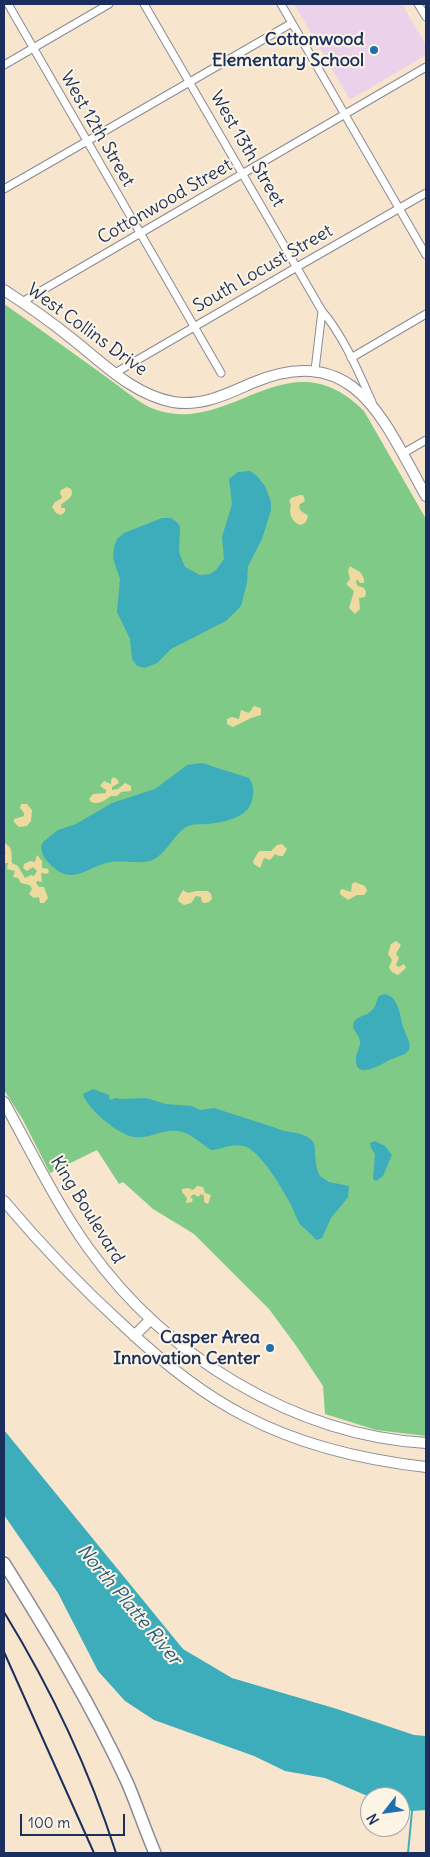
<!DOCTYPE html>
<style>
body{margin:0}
#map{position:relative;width:430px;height:1857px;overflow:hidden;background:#f7e6cd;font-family:Delius,sans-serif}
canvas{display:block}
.frame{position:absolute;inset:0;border:5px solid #1b2f5e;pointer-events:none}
.north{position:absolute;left:360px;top:1787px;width:50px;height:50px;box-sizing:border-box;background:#fcf5e5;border:1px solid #a2a6af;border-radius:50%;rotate:240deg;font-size:14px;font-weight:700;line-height:20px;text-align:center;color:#1b2f5e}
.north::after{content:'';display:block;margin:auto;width:18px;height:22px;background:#1f6fb2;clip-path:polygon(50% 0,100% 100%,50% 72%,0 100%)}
.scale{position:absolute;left:20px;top:1814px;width:105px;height:22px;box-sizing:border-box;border:2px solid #1b2f5e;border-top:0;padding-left:6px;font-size:15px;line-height:18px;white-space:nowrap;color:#1b2f5e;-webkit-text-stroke:4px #fcf5e5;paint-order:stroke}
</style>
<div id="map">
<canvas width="430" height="1857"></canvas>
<div class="frame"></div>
<div class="north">N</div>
<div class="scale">100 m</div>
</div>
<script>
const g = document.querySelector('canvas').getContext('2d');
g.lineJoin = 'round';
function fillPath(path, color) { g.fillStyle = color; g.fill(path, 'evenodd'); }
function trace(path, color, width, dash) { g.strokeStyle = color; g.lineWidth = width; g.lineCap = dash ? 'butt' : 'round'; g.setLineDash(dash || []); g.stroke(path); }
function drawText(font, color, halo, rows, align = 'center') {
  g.font = font + ' Delius,sans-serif'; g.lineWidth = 4; g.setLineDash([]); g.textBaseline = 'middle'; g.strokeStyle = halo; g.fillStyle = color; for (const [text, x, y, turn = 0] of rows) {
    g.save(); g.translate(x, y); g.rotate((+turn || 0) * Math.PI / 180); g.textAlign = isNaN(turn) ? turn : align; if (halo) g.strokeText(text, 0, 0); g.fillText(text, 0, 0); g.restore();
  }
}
fillPath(new Path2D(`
 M294,4H402L426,45V55L350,100Z`), '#ecd1ea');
fillPath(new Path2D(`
 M4,304C39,328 74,354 109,379C122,388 140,404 154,409C231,438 287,334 364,411L426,519V1436L376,1430L325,1414L323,1386L297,1347L269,1309L194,1234L153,1209L123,1182L119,1184L97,1150L50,1173L23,1120L4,1090Z`), '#80ca88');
fillPath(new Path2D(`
 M67,487L71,489C75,497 66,500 61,505V508H65V512L61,515L56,513L52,507L55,502L62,498L60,493L61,490Z
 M300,495H303L305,501L300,504C297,512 305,512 308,516L306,522L301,525C292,523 288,513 291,505L289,501L291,498Z
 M350,566C357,571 365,572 364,583H360L357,579L356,583L358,586L364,588L366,592L365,597L359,598L360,609L355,614L349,608L354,591L346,584L350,579L348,571Z
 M254,706L261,708V715L251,718L233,727L227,724V719L232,717L239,719L241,710L249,713Z
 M113,777L117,779L119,783L112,787V790L118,789L125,783L131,786V791L121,792L117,796H111C105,800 100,805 91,802L89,799L93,794L106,793V790L100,786L104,781L111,784V780Z
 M21,804H27L32,810L31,821L27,826L19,827L14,822V819L24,816V813L20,808Z
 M4,843C14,847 11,855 12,863L18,866L25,878L31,875L34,876L37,871L33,867L27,871L23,868L24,864L30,861L35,862L37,855L42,861V868L48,869L49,872L47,874L41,873L42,882L37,881L36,883L39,887H44L48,898L44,903H40L39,897L34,898L29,894L32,889C30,883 26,885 21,883L18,878L13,877L15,871L7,869L8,863H4V856L6,853L4,851Z
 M282,844L287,849L283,856H279L275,854L270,860L264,858L260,868L254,864L253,861L259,851H271L277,845Z
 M355,882L365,886L367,891L364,895H357L348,900L340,894V891L342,889L351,892L352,884Z
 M183,890L188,893L196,891H208L211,894L212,899L209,902L204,903L202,902L201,897L196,896L191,903L184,905L179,902L178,899Z
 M396,941L401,945L396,954L399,958L396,965L399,967L404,964L406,968L398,975L392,972L389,968L392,960L388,954L391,944Z
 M197,1186L203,1187L205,1193L211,1195L208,1204L204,1202V1196L201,1194L198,1197L194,1194L190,1197L193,1199L192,1202L186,1203L187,1198L182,1192V1189L188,1188L193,1190Z`), '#eeda9e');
fillPath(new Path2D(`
 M250,471L257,476L265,486L271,502V510L262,539L248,566L247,583L241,606L226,621L171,649L157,663L145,668L137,666L132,659L130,639L117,612L120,579L113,558L114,547L117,539L124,533L162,518H171L178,523L180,527L179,552L185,567L200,575L210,574L216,570L224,559L222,537L232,504L229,479L238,472Z
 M202,763L249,778C254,785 254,792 252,800C248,818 224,822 208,824C201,825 193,823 186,827C174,835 168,850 156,858C144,866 125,860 111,862C89,865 73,887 52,866C45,860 42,855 41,846L43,842L58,830L76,824L112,803L155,789L187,765Z
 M384,994C399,996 400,1016 403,1027C406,1035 411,1041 409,1050L405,1054C398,1057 390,1059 384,1063C376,1067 357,1078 356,1061C355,1054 360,1049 360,1043C361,1035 350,1030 354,1022C357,1016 366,1016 370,1012C376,1008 376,1001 379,996Z
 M93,1089L109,1095V1098L111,1100L115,1098L122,1099L146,1098L166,1104L192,1106L200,1110L214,1108L273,1127C277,1128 280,1130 284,1131C295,1133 315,1134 315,1149C315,1158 316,1168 320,1176L329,1182L349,1186L348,1197L331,1218L322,1238L317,1240L315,1239C311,1233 304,1229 299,1223C296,1217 294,1211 291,1205C283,1190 261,1151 244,1146C230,1143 224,1149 211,1150C200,1143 191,1133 178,1131C162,1129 150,1139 134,1137C120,1136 86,1108 83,1094Z
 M375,1141L385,1146L392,1155L383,1176L376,1181L373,1179L375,1154L371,1148L370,1143Z
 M4,1430L183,1649L232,1678L337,1709L414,1735L426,1736V1810L412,1811L400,1808V1797H370L325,1778L285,1771L254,1756L154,1720L125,1701L98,1671L58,1593L4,1515Z`), '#3dacbb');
trace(new Path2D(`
 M408,1853L412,1811`), '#3dacbb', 2);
const street = new Path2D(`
 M8,4L221,373
 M144,4L322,311C343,335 359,373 372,402
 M281,4L426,255
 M418,4L426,17
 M4,65L109,4
 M4,189L292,23
 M22,302L426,67
 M351,358L426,314
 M315,370L322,311
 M115,373L297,267L426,193
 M402,454L426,440`);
const secondary = new Path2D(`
 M4,290C27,305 50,321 71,338C103,363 132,394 173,402C202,407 227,394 252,383C356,339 384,422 426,496
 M4,1102C31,1151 56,1203 89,1249C166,1356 294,1435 426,1443
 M4,1201C42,1246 80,1286 124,1326C161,1361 200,1393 245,1416C302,1446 364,1460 426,1467
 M134,1336L151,1319`);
const primary = new Path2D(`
 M4,1563C48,1633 92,1706 127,1782C137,1805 145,1830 155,1853`);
trace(street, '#898a96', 9);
trace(secondary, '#898a96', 12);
trace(primary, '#898a96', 14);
trace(street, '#fff', 7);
trace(secondary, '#fff', 10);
trace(primary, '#fff', 11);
trace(new Path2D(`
 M4,1612C50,1687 89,1769 116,1853
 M4,1652L94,1853`), '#1b2f5e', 2);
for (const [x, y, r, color] of [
 [374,50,5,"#1f6fb2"],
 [270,1348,5,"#1f6fb2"]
]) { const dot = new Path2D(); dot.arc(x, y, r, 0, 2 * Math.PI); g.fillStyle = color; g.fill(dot); trace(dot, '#fcf5e5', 2); }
drawText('bold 18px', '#1b2f5e', '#fcf5e5', [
 ["Cottonwood",364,40],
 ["Elementary School",364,61],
 ["Casper Area",260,1338],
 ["Innovation Center",260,1359]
], 'right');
drawText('18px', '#1b2f5e', '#fcf5e5', [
 ["West 12th Street",97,129,60],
 ["West 13th Street",247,149,60],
 ["Cottonwood Street",165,202,-30],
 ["South Locust Street",263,269,-30],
 ["West Collins Drive",87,330,36],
 ["King Boulevard",87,1210,58]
]);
drawText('italic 19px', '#275b7f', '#fcf5e5', [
 ["North Platte River",129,1605,50]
]);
</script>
